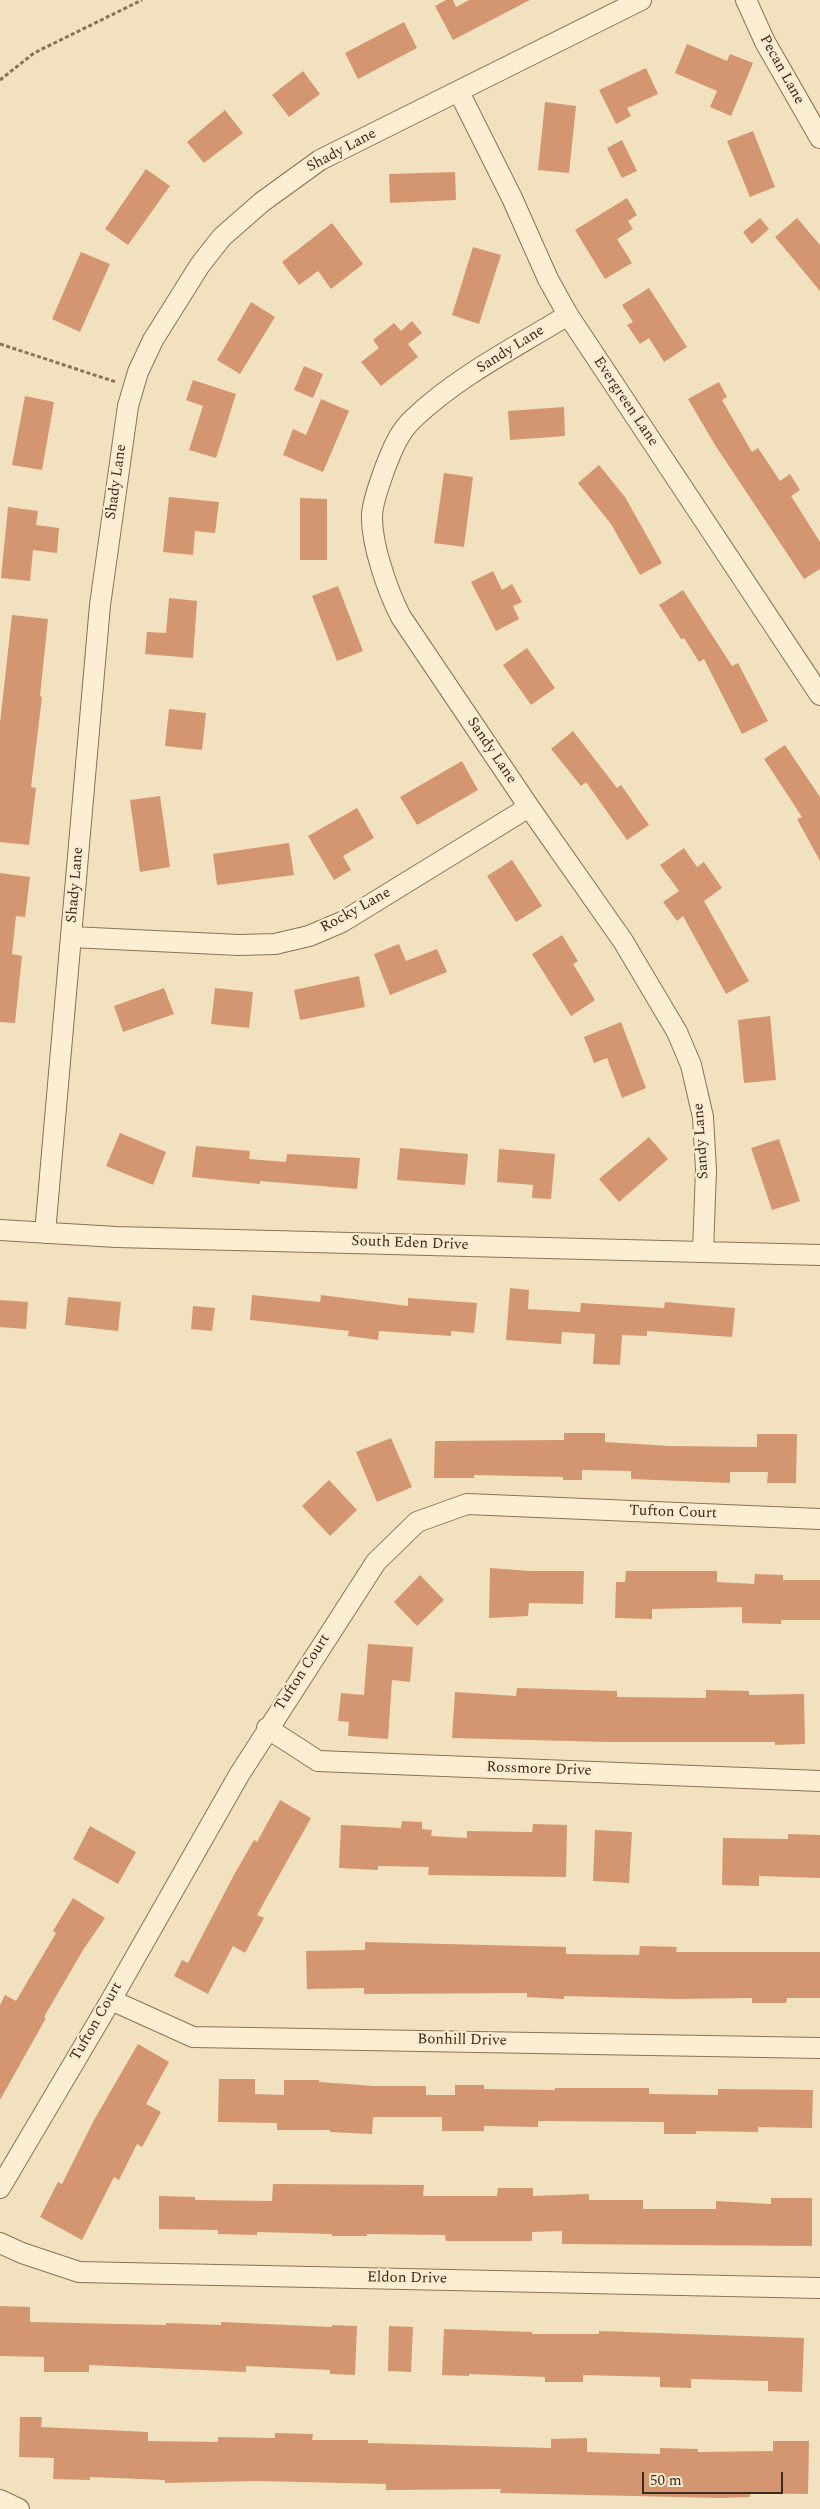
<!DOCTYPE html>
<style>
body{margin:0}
#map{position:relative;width:820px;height:2509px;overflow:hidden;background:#f2e1bf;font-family:Spectral,serif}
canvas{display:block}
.scale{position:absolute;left:642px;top:2472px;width:141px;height:22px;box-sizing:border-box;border:2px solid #3b291b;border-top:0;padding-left:6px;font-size:15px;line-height:18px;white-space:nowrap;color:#3b291b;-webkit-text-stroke:4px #f9ebcf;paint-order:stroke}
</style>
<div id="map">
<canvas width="820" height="2509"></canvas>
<div class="scale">50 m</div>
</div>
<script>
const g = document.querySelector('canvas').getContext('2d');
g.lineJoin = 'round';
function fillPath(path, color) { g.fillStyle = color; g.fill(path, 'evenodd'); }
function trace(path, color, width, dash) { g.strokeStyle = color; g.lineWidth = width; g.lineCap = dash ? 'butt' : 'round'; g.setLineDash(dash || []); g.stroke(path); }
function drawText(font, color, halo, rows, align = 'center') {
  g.font = font + ' Spectral,serif'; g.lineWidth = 4.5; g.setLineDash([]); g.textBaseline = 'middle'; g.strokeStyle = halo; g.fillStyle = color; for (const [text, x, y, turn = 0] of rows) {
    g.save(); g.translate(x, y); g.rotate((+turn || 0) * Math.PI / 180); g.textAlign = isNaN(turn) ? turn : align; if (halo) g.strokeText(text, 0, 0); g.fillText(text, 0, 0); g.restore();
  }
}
fillPath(new Path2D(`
 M446,0H453L456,7L469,0H530L453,40L435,6Z
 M404,22L417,48L358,79L345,53Z
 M687,44L727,61L730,54L753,63L731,116L710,107L717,91L675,73Z
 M646,68L658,94L627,108L631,116L616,124L599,90Z
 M303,71L320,94L289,117L272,95Z
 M545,102L576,106L569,173L538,170Z
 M225,110L243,133L204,163L187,142Z
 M753,131L775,187L750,197L727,141Z
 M622,140L637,171L622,178L607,148Z
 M146,169L170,186L128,245L105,229Z
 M455,172L456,200L390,203L389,174Z
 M627,198L637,215L628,221L633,229L617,239L632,263L605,279L575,230Z
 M760,218L769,229L752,244L743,232Z
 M797,218L820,245V291L775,237Z
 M332,223L363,264L331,289L318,271L299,285L282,262Z
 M473,247L501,255L479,324L452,315Z
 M81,252L110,264L80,332L52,319Z
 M649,288L687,347L664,362L649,338L640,344L627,325L633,322L622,305Z
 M251,302L275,317L240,374L217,360Z
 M412,321L422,333L408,344L418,357L381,386L361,362L379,348L373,340L394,323L401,331Z
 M304,366L323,374L313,398L294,390Z
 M193,380L236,394L216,458L189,450L203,406L186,400Z
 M719,382L727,397L722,400L752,452L758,448L780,481L790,474L800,490L791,496L820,542V569L804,579L715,445L688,399Z
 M25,396L54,402L42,470L12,465Z
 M321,399L349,411L323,472L283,455L293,429L306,435Z
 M564,407L565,436L510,440L508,411Z
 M599,465L625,497L662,563L640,575L611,524L578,483Z
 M444,473L473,477L464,547L434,543Z
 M169,497L219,502L215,533L195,531L193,555L163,552Z
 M300,498L327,499V560H300Z
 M8,507L38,511L36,525L59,528L57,553L33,550L30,581L1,578Z
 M493,571L502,590L512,584L522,602L513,606L519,619L496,631L471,582Z
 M338,586L363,651L337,661L312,596Z
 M683,590L732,666L738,663L768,721L742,734L704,659L699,662L684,638L681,639L659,605Z
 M169,598L197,601L193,658L145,654L147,632L166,633Z
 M12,615L48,619L40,696L42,697L31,787L36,788L29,845L0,842V723Z
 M527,648L555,688L531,705L503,665Z
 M169,709L206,713L202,750L165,746Z
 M573,731L617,788L621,785L649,825L627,840L586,782L581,786L551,749Z
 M785,745L820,797V861L797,819L802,817L764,759Z
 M462,761L478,790L417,825L400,797Z
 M160,796L170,867L140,872L130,800Z
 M357,808L374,838L343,856L351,870L334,880L308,836Z
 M289,843L294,875L217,885L213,854Z
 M684,848L697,867L704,862L722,888L704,901L749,981L726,994L683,916L677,921L663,902L679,891L660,865Z
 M512,860L542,906L516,922L487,876Z
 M0,873L30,877L25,917L16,916L12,954L22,956L15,1023L0,1022Z
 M562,935L578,961L573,964L595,1000L571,1016L532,954Z
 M399,944L406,961L437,949L447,972L390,995L374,954Z
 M359,976L365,1007L300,1020L294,990Z
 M164,988L174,1014L123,1032L114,1006Z
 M215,988L253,992L249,1028L211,1024Z
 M770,1016L776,1080L744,1083L738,1020Z
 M621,1022L646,1088L622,1098L607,1058L594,1063L584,1037Z
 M120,1133L166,1152L153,1185L106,1166Z
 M649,1137L668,1159L619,1202L599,1179Z
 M779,1139L800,1201L772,1210L751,1148Z
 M196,1146L250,1151L249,1159L286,1162L287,1154L360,1158L357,1189L260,1181V1184L192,1177Z
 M400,1148L468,1154L465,1185L397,1180Z
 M499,1149L555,1154L551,1199L532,1198L533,1185L497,1182Z
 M510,1288L529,1290L528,1309L580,1312L581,1303L664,1308L665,1302L735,1308L732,1337L647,1331V1336L622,1335L620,1365L593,1364L595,1334L562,1332L561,1344L506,1340Z
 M252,1295L320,1302L321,1295L408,1306V1298L477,1303L474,1333L451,1331V1336L379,1331L378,1340L348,1336L349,1331L250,1320Z
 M68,1297L121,1302L118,1331L65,1325Z
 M0,1300L28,1302L26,1329L0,1327Z
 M193,1306L215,1308L212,1331L191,1329Z
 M564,1433H605V1442L670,1446L757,1447V1434H797L796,1483H767L768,1472H730V1483L631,1479V1471L582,1470V1480H563V1477L474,1475V1478H434L435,1441L564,1440Z
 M391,1438L412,1487L377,1502L356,1452Z
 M329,1480L357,1510L330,1536L302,1506Z
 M490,1568L530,1571H584L583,1604L529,1603L528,1616L489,1618Z
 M626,1571H717V1582L754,1584L755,1574L783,1575V1580H820V1620H781V1624L742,1623V1607L652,1609V1619L615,1618L616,1582H625Z
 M420,1575L444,1600L417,1626L394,1602Z
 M368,1644L413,1647L410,1682L392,1680L388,1739L348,1736L349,1722L338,1721L341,1693L364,1695Z
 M517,1688L617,1691V1697L706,1698V1690L749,1691V1695L804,1694L805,1744L775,1745V1742H608L452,1738L455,1692L516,1696Z
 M280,1800L311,1818L257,1915L264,1918L245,1953L233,1946L208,1994L174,1976L182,1960L188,1963L235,1873L254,1840L257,1842Z
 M402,1821L422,1822V1829L432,1830L431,1836L467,1838V1831L532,1832L533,1824L567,1825L566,1877L428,1875L429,1867L378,1866V1870L339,1868L341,1825L401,1828Z
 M90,1826L136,1852L118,1884L73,1859Z
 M595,1830L632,1832L629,1883L593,1881Z
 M788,1834L820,1835V1878L759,1876V1886L722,1885L723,1838L788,1839Z
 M73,1898L105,1918L83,1950L44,2017L46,2018L0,2100V2005L5,1995L16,2001L56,1933L53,1931Z
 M365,1942L566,1947V1954L639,1955L640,1946L677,1947L676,1952H820V1998H787L786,2003H752V1998L675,1999L564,1996V1999L527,1997V1993L364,1994V1988L307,1989L306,1951L365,1950Z
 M138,2044L169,2062L146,2104L161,2112L142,2147L137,2144L119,2180L114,2177L82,2240L40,2217L58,2182L62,2184L94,2120Z
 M219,2079H255V2094L284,2095V2080H319V2082L374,2086H426V2095H455V2085H484V2089L555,2090V2088H649V2094L718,2095V2089L813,2090L812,2128L758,2127V2132L696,2131V2134H664V2122L538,2121V2127L484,2126V2131H442V2117H373L372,2134L330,2132V2130H277V2123L218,2122Z
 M273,2184L424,2185L423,2196H497L498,2188H533V2196L589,2194V2200H643V2209H716V2201L771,2204V2198H812V2246L562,2244V2231L532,2232V2241H446L445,2235L367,2234V2236H332V2234L257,2232V2235L218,2234V2230L159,2229V2196L195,2197V2200L272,2201Z
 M0,2306L30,2307V2322L166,2325V2323L221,2325V2322L332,2327V2325L357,2326L355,2375L330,2374V2370L246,2366V2372L89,2365V2372H44V2357L0,2356Z
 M389,2326L413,2327L411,2372L388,2371Z
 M444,2329L532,2332V2334H599V2331L804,2338L802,2392L768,2391V2381L691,2379V2388L660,2387V2377L583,2375V2382H545V2377L469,2374V2376L442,2375Z
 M20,2417H42L41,2427L148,2432V2441L218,2442V2437L275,2438V2433L313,2434L312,2440H368V2443L551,2448V2439L587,2438V2452L660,2454V2448L698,2449V2452L773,2451V2441H809L808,2494L750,2493V2497L721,2498L500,2493L501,2489L386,2490V2484L257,2481L165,2483V2480L90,2477V2480L53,2479L54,2458L19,2457Z`), '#d49670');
const minor = new Path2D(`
 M746,0L765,42L820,138
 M459,92L512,198L548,279L568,315L820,695
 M568,315C516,347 458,376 413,419C399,432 392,450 385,468C380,483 373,499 372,515C371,544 388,592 401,617L529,807L623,941L677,1032L691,1065L703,1117L706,1170L703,1252
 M71,937L239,945L275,944L309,936L342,922L529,807
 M0,1230L116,1237L820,1255
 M45,1233L100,605L128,406L138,372L153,340L200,265L222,237L262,202L320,160L641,0
 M267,1728L318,1761L820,1781
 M111,2000L193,2037L820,2048
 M0,2188L111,2000L239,1775L376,1562L417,1522L467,1504L820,1519
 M0,2243L22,2253L79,2272L820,2288
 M0,2500L19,2509`);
trace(minor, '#8d7055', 22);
trace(new Path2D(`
 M0,80L34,53L142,0
 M0,344L116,382`), '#8d7055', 3, [4, 2.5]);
trace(minor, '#fceed3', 20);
drawText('15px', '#3b291b', '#f9ebcf', [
 ["Pecan Lane",781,70,61],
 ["Shady Lane",342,151,-28],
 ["Sandy Lane",511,350,-32],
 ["Evergreen Lane",625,402,56],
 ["Shady Lane",117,482,-82],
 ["Sandy Lane",491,751,56],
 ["Shady Lane",76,885,-85],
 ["Rocky Lane",356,911,-29],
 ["Sandy Lane",702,1141,-94],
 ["South Eden Drive",410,1244,2],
 ["Tufton Court",673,1513,2],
 ["Tufton Court",303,1673,-57],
 ["Rossmore Drive",539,1770,2],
 ["Tufton Court",97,2022,-60],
 ["Bonhill Drive",462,2041,1],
 ["Eldon Drive",407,2279,1]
]);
</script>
